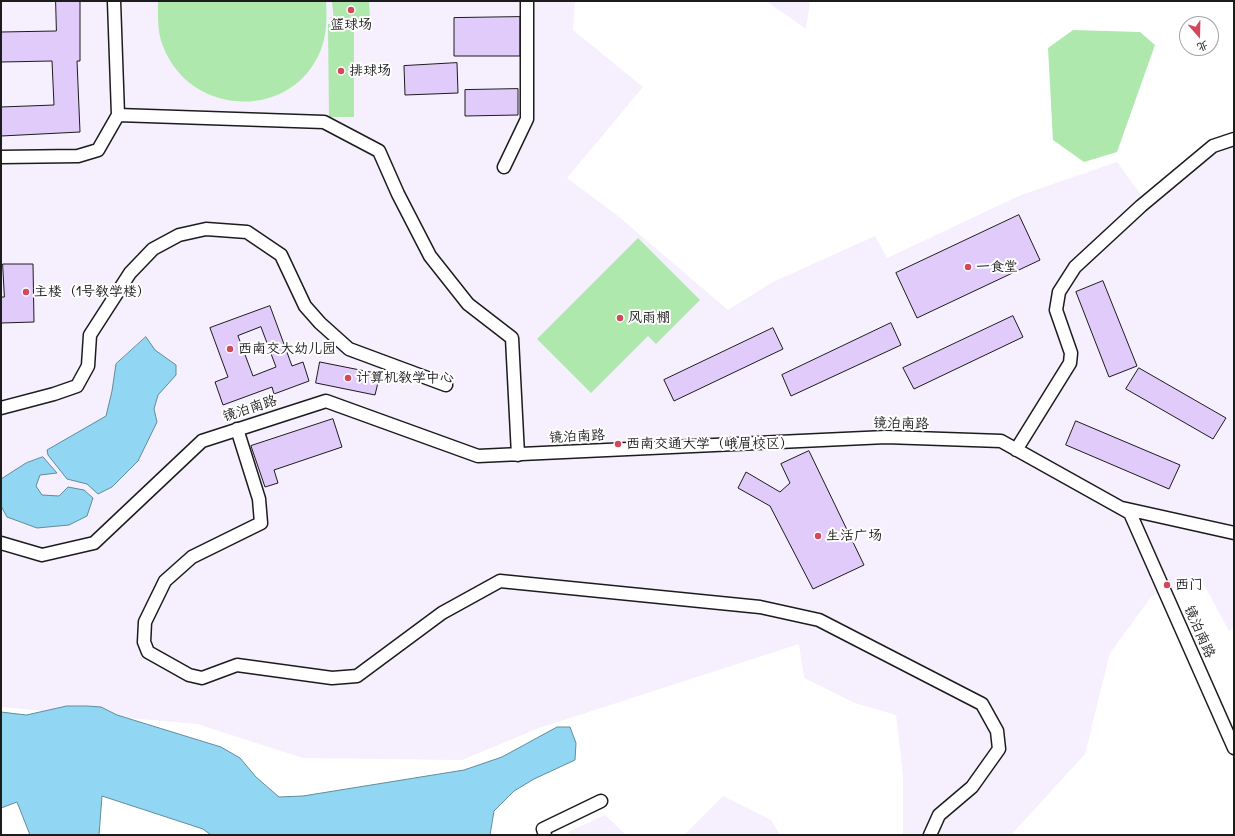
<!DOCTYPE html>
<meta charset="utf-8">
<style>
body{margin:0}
#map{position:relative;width:1235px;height:836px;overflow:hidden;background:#fff;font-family:"Patrick Hand","LXGW WenKai TC",sans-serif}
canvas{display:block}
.frame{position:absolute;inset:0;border:2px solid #1c1c1c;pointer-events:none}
.north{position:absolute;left:1179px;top:16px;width:40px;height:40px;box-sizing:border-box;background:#fff;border:1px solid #a4a4a4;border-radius:50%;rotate:160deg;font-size:11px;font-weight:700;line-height:16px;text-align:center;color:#1c1c1c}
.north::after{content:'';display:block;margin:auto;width:14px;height:18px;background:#d1495b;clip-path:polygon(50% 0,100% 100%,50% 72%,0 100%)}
</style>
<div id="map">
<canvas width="1235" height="836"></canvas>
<div class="frame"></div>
<div class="north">北</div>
</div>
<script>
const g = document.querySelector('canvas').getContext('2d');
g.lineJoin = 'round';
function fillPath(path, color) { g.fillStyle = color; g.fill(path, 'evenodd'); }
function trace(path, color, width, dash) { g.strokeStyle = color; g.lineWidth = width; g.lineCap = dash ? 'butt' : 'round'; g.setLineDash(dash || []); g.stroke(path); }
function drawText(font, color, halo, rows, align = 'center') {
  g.font = font + ' "Patrick Hand","LXGW WenKai TC",sans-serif'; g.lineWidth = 4; g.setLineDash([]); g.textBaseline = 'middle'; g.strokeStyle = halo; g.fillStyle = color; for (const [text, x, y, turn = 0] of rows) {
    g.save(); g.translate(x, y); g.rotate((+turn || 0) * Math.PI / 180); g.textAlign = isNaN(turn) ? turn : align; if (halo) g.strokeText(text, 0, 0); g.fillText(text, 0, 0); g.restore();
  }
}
fillPath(new Path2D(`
 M1,1H575L573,30L643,87L567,178L618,216L728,310L773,282L875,236L887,258L1021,195L1117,162L1142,196L1213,138L1234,132V628L1229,631L1201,579L1152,596L1110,653L1085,754L1011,835H903V776L896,715L855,703L804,678L799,644L539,728L462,760L303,758L197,724L1,707Z
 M766,1H810L806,29Z
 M723,796L771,820L780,835H684Z
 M605,815L626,835H570L568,832Z`), '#f6effe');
fillPath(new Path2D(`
 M158,1H326C327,19 327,35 320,52C290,122 189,116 163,46C157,32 158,16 158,1Z
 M332,1H369L370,19L334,21Z
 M328,24H354V117H329Z
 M1073,30L1140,32L1155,45L1117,152L1084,162L1053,140L1048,48Z
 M638,238L700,300L656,344L648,336L591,393L537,339Z`), '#aee8ad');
const water = new Path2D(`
 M146,337L155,350L176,365V375L158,395L154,409L157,422L138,461L112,487L98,494L87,484L67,479L48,455L47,450L106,416L112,391L116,364Z
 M43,457L57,473L40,475L36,486L42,495L59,496L68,487L84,490L93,498L87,516L69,525L37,528L7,517L1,506V479L26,463Z
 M67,706H87L101,707L117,715L221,747L240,758L256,777L279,797L303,796L464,770L502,757L557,727H570L576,743L575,760L534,779L514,791L494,811L490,835H211L203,829L102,796L99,835H30L17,802L1,808V712L26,715Z`);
fillPath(water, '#91d6f2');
trace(water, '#628c9c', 1);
const building = new Path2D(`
 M56,1H80V61H77L80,132L1,136V107L54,105L52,61L1,62V32L56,31Z
 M520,17V56H454V18Z
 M457,63L458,93L405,95L404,66Z
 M518,89V115L465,116V90Z
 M1019,215L1040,260L917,318L896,273Z
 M3,264H33L34,322L1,323V297H4Z
 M1103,281L1137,366L1109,377L1076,292Z
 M270,306L292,366L303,362L309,381L274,394L272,387L223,405L215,382L228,377L210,328ZM261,327L276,367L253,376L238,336Z
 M1013,316L1023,337L914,389L903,368Z
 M891,323L901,345L791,396L782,375Z
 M773,328L783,349L674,401L664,380Z
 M320,362L380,374L375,395L316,383Z
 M1139,368L1226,418L1213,439L1126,389Z
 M333,419L342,447L274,470L278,483L265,487L251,446Z
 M1076,421L1180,465L1169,489L1066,445Z
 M809,451L864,565L813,589L770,506L738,488L746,472L780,492L790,483L781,464Z`);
fillPath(building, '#e1cbfb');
trace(building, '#1c1c1c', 1);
const minor = new Path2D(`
 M114,1L118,115L324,122L379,151L398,194L430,256L468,304L512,338L518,455
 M1,157L78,156L98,150L118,115
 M504,167L527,119V1
 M1,408L54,394L77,386L88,366L90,335L130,273L153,249L179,235L206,229L247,232L281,255L305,306L320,323L349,349L446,385
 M237,429L259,499L261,523L192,557L165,581L145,622L144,642L148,652L189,675L202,678L237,665L332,678L357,676L442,613L500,581L760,607L819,620L982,704L997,731L999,749L972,787L939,815L930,835
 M1016,450L1070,363L1071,353L1056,310L1059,292L1075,267L1141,206L1213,146L1234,139
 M1122,508L1234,533
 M1,543L42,555L94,543L202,441L326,401L478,456L886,437L1001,441L1130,513L1234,748
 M545,835L543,829L601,801`);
trace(minor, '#1c1c1c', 15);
trace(minor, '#fff', 12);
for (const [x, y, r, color] of [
 [351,10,4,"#d1495b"],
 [341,71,4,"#d1495b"],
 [968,267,4,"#d1495b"],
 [26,292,4,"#d1495b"],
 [620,318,4,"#d1495b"],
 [230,349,4,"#d1495b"],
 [348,378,4,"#d1495b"],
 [618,444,4,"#d1495b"],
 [818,536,4,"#d1495b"],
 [1167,585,4,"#d1495b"]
]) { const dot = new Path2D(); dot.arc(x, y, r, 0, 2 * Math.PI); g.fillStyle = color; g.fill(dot); trace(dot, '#fff', 1.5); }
drawText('14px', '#1c1c1c', '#fff', [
 ["篮球场",351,25,"center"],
 ["排球场",349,71],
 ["一食堂",976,267],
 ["主楼（1号教学楼）",34,292],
 ["风雨棚",628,318],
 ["西南交大幼儿园",238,349],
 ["计算机教学中心",356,378],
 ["西南交通大学（峨眉校区）",626,444],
 ["生活广场",826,536],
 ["西门",1175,585]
], 'left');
drawText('14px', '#1c1c1c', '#fff', [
 ["镜泊南路",250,409,-18],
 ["镜泊南路",901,424,1],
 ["镜泊南路",577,437,-3],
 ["镜泊南路",1199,632,66]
]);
</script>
